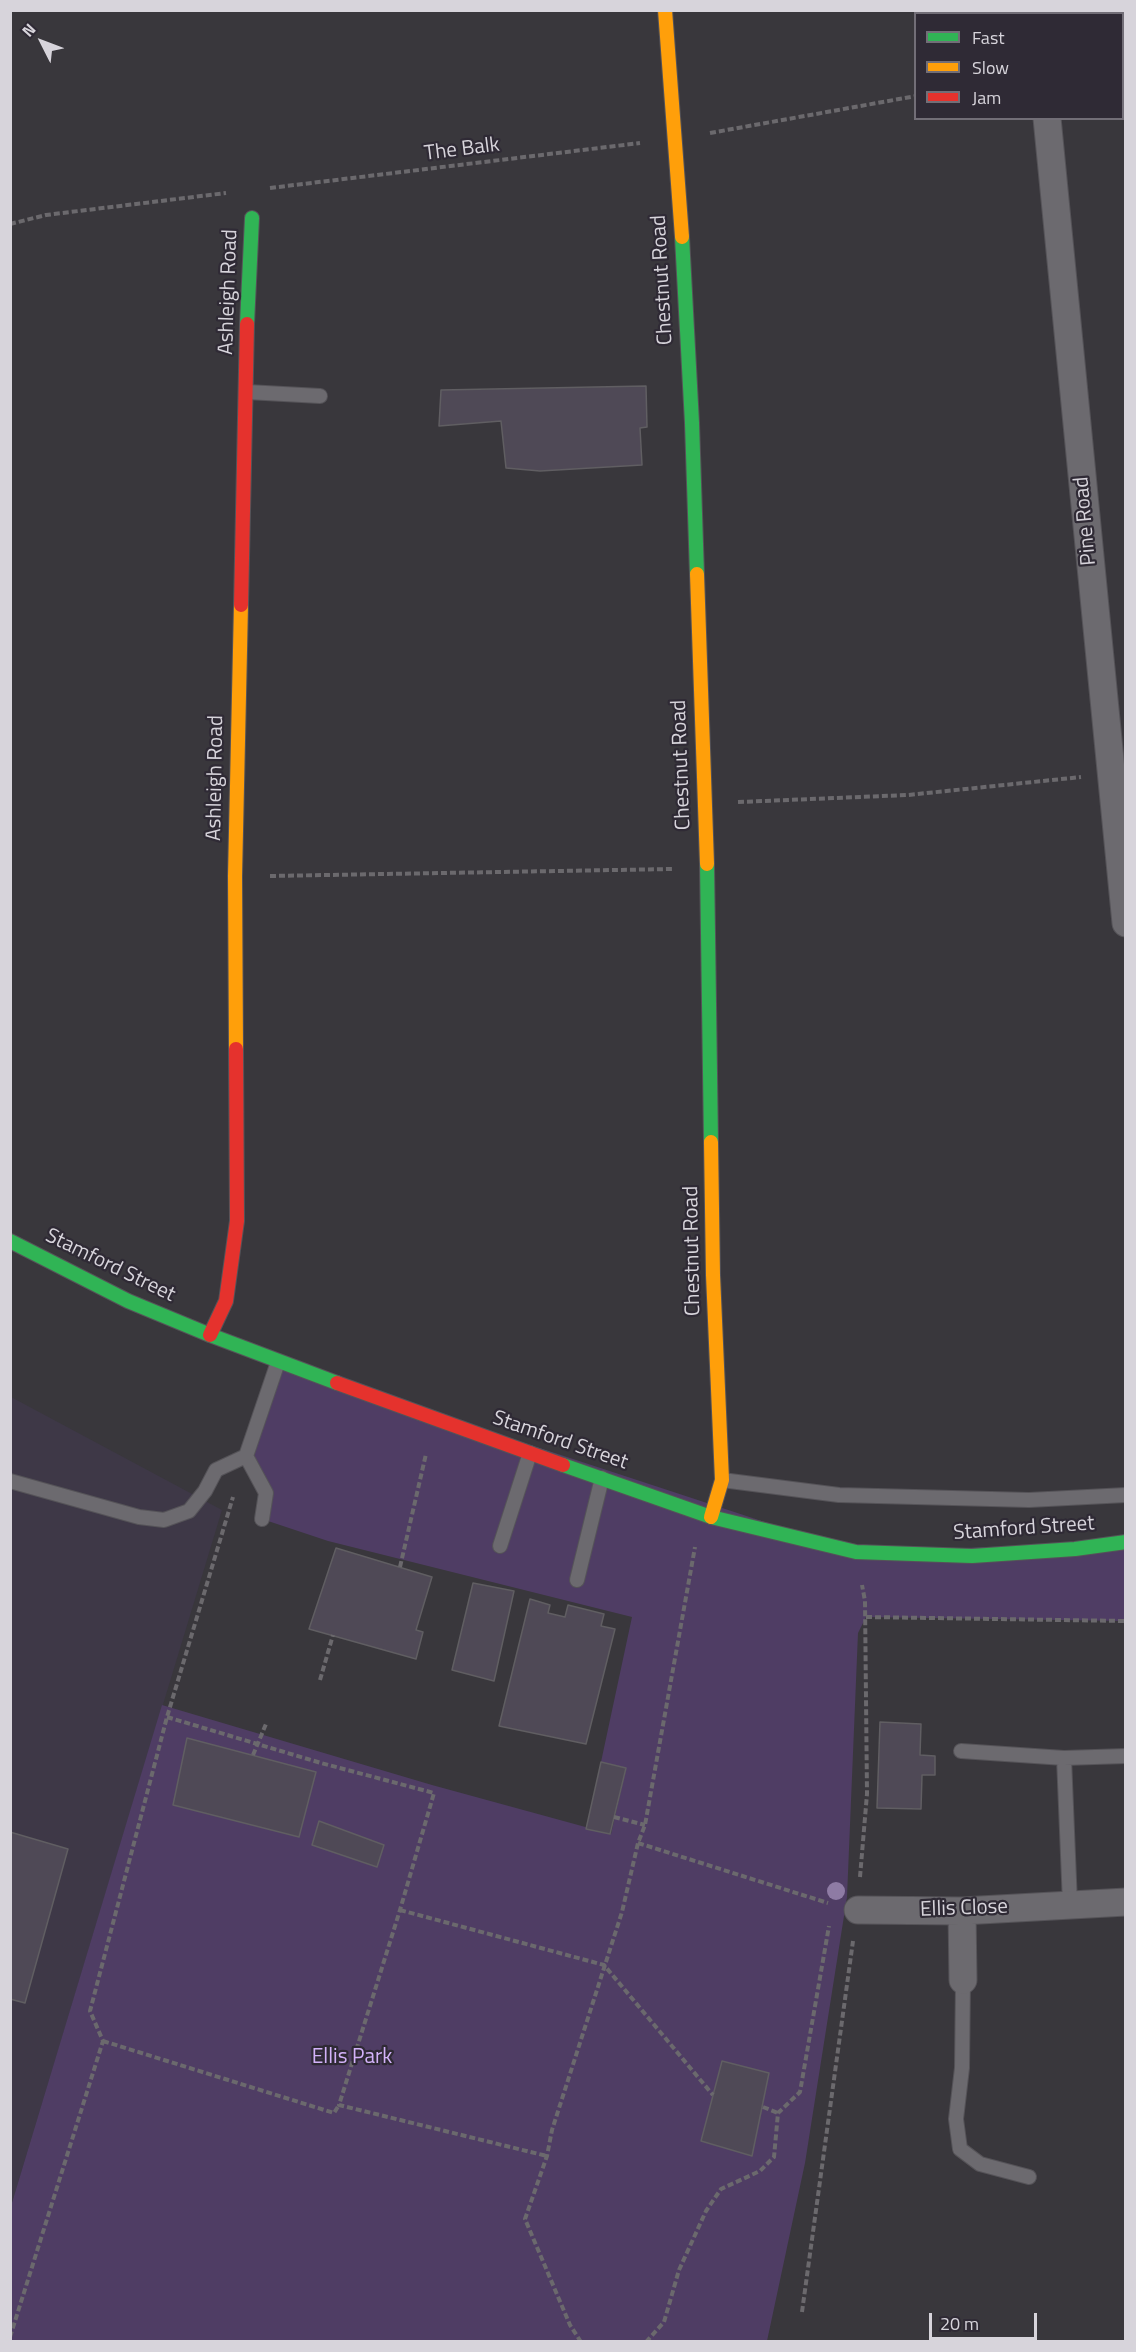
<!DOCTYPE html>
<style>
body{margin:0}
#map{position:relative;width:1136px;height:2352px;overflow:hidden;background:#39373c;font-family:"Titillium Web",sans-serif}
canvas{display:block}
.frame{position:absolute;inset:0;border:12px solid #d7d4db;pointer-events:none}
.legend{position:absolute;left:914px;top:12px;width:210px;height:108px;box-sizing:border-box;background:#2f2a35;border:2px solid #726e77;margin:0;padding:8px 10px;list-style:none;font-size:18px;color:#d7d4db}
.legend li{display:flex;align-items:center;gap:12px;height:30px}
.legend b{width:30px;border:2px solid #726e77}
.north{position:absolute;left:12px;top:12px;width:60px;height:60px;-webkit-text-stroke:4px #2f2a35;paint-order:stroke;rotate:312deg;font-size:16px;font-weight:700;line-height:24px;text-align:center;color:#d7d4db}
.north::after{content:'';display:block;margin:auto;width:21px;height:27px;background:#d7d4db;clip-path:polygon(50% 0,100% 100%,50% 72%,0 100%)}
.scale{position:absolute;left:929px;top:2313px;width:108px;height:27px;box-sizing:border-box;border:3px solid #d7d4db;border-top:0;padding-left:8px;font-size:18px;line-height:21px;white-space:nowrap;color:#d7d4db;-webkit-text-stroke:4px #2f2a35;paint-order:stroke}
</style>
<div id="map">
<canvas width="1136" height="2352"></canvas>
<div class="frame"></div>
<ul class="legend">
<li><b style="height:8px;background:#30b455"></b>Fast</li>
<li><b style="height:8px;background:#ff9f0a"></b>Slow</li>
<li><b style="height:8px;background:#e5322d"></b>Jam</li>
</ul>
<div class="north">N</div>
<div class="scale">20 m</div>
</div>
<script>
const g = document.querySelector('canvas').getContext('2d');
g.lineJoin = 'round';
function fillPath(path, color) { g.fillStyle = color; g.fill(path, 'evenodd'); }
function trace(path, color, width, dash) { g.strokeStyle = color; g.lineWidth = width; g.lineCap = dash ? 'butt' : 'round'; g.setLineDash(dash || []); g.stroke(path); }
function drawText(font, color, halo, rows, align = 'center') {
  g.font = font + ' "Titillium Web",sans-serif'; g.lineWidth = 4.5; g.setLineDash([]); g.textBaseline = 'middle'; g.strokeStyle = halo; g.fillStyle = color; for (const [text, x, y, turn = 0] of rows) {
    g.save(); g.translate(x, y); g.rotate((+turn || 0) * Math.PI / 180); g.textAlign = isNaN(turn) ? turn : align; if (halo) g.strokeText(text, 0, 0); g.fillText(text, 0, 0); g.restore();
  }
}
fillPath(new Path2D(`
 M11,1397L222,1510L11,2206Z`), '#3e3847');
fillPath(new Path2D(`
 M278,1362L856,1552L1125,1542V1621L866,1617L858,1633L847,1897L805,2163L767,2341L11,2342V2206L162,1705L432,1785L611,1834L626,1768L601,1762L632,1617L328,1541L262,1519L266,1493L246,1456Z`), '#4f3d64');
const building = new Path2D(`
 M646,386L647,427L640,428L642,465L540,471L506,468L501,421L439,426L441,390Z
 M336,1548L432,1577L416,1630L423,1632L416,1659L309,1629Z
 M473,1583L514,1591L494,1681L452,1670Z
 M530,1599L550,1605L548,1613L565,1617L568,1605L604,1614L601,1626L615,1629L586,1744L499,1726Z
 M880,1722L921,1724L920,1755L935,1756V1775H922L921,1809L877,1808Z
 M187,1738L316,1772L299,1837L173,1805Z
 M601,1762L626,1768L610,1834L586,1829Z
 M319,1821L384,1845L377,1867L312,1845Z
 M10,1832L68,1849L25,2003L10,1999Z
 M722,2061L769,2073L752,2156L701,2141Z`);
fillPath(building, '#4f4956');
trace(building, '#605e62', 1.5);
const lane = new Path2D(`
 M247,392L320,396
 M246,1456L266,1493L262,1519
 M722,1480L839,1495L1029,1500L1126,1495
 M10,1481L139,1517L164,1520L189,1511L205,1491L216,1470L246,1456L278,1362
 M500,1546L530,1453
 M577,1580L602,1478
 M961,1751L1064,1758L1126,1756
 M1064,1758L1070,1904
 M963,1980L962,2068L956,2119L960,2149L980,2164L1029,2177`);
const street = new Path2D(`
 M1047,118L1126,923
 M858,1910L962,1911L1126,1902
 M962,1911L963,1980`);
const fast = new Path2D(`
 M682,237L692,423L697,574
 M247,324L252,218
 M707,864L711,1142
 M10,1241L128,1301L210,1335L337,1383
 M563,1465L711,1517L856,1552L972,1556L1075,1549L1126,1542`);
const slow = new Path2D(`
 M665,10L682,237
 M697,574L707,864
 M236,1049L235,876L241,605
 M711,1517L722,1480L713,1275L711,1142`);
const jam = new Path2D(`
 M241,605L247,324
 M210,1335L226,1301L237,1221L236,1049
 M337,1383L563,1465`);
trace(lane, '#555358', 16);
trace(street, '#555358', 29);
trace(fast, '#555358', 16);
trace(slow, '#555358', 16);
trace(jam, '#555358', 16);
trace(new Path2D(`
 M1069,10L1070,14
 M1122,59L1126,58
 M710,133L916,96
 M270,188L640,143
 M10,224L46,215L226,193
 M738,802L908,795L1081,777
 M270,876L673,869
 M400,1567L426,1454
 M866,1617L1126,1621
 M320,1680L333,1635
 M167,1717L321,1763L434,1793L400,1910L339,2105L547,2156
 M253,1755L266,1724
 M614,1817L645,1825
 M638,1843L828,1903
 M860,1877L867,1794L865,1601L862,1585
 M400,1910L604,1965L713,2095
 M103,2041L334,2113L339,2105
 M763,2107L778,2113
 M802,2312L853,1941
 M10,2337L103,2041L90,2011L167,1717L233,1497
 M581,2342L570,2325L525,2219L547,2156L552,2130L622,1912L638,1843L645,1825L695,1547
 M646,2342L664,2322L679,2270L706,2211L721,2189L760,2171L774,2157L778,2113L800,2092L829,1926`), '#6b696d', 4, [6, 3]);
trace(lane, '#6c6a6f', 14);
trace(street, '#6c6a6f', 27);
trace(fast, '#30b455', 14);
trace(slow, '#ff9f0a', 14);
trace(jam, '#e5322d', 14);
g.fillStyle = '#8e7ba4';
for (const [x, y] of [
 [836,1891]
]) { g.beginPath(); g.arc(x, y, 9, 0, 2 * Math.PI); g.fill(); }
drawText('21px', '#d7d4db', '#2f2a35', [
 ["The Balk",462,150,-7],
 ["Chestnut Road",663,280,-93],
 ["Ashleigh Road",229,292,-88],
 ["Pine Road",1086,521,-95],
 ["Chestnut Road",682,765,-92],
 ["Ashleigh Road",216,778,-89],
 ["Chestnut Road",693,1251,-91],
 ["Stamford Street",110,1266,26],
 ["Stamford Street",560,1441,19],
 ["Stamford Street",1024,1529,-4],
 ["Ellis Close",964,1909,-2]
]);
drawText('21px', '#d3b2f9', '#2f2a35', [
 ["Ellis Park",352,2058]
]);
</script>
